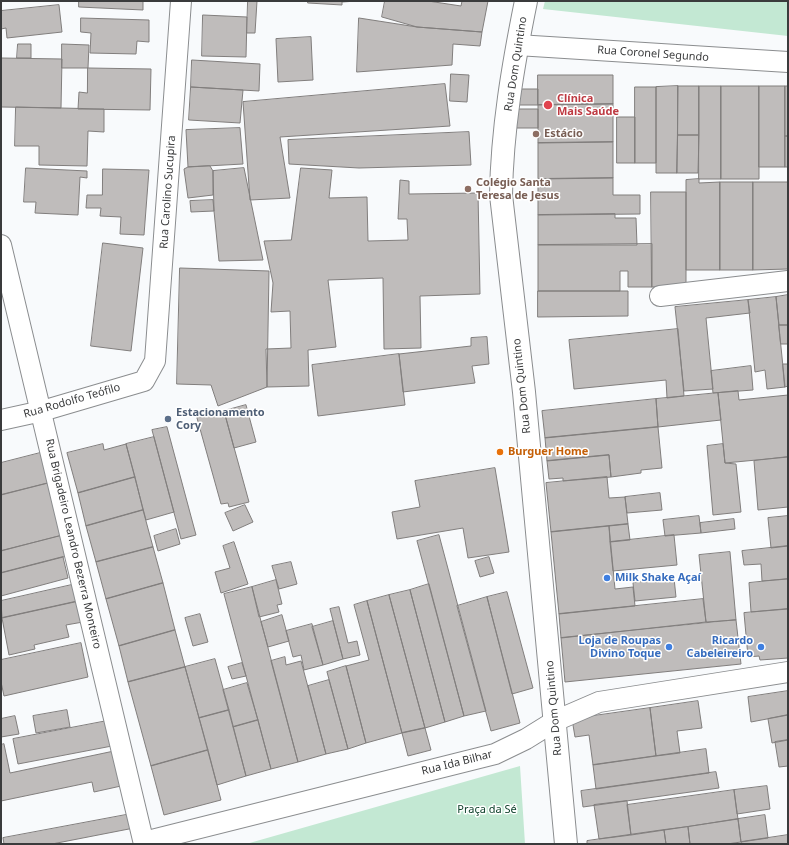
<!DOCTYPE html>
<meta charset="utf-8">
<style>
body{margin:0}
#map{position:relative;width:789px;height:845px;overflow:hidden;background:#f8fafc;font-family:"Noto Sans",sans-serif}
canvas{display:block}
.frame{position:absolute;inset:0;border:2px solid #3a3b3c;pointer-events:none}
</style>
<div id="map">
<canvas width="789" height="845"></canvas>
<div class="frame"></div>
</div>
<script>
const g = document.querySelector('canvas').getContext('2d');
g.lineJoin = 'round';
function fillPath(path, color) { g.fillStyle = color; g.fill(path, 'evenodd'); }
function trace(path, color, width, dash) { g.strokeStyle = color; g.lineWidth = width; g.lineCap = dash ? 'butt' : 'round'; g.setLineDash(dash || []); g.stroke(path); }
function drawText(font, color, halo, rows, align = 'center') {
  g.font = font + ' "Noto Sans",sans-serif'; g.lineWidth = 3; g.setLineDash([]); g.textBaseline = 'middle'; g.strokeStyle = halo; g.fillStyle = color; for (const [text, x, y, turn = 0] of rows) {
    g.save(); g.translate(x, y); g.rotate((+turn || 0) * Math.PI / 180); g.textAlign = isNaN(turn) ? turn : align; if (halo) g.strokeText(text, 0, 0); g.fillText(text, 0, 0); g.restore();
  }
}
fillPath(new Path2D(`
 M545,1H788V36L543,9Z
 M520,766L525,844H246Z`), '#c3e8d3');
const building = new Path2D(`
 M79,1H143V10L79,7Z
 M248,1H257L255,33H247Z
 M308,1H357L342,2V5L308,3Z
 M385,1H428L461,6L462,1H488L482,32L417,27L382,17Z
 M59,5L62,32L7,38L6,28L1,29V11Z
 M203,15L247,17L246,57L202,56Z
 M81,18L149,20V42L137,41L136,54L90,53L91,33L81,32Z
 M359,18L417,27L482,32L480,46L453,44L452,65L357,72Z
 M311,37L313,80L278,82L276,39Z
 M18,44H31V58H17Z
 M62,44L89,45L88,68H62Z
 M1,58L62,59L61,108L1,107Z
 M192,60L260,64L259,91L191,87Z
 M88,68L151,69L150,110L78,109L79,92L87,93Z
 M451,74L469,75L467,102L450,101Z
 M538,75H613V104L538,105Z
 M445,84L450,126L280,137L290,198L250,200L243,102Z
 M678,86L677,173H656V87Z
 M678,86H699V135H678Z
 M699,86H721V179H699Z
 M721,86H759V179H721Z
 M759,86H785V167H759Z
 M785,86H788V136H785Z
 M191,87L243,90L240,123L189,120Z
 M635,87H656V163H635Z
 M518,89H538V105H517Z
 M613,104V142L538,143V105Z
 M16,107L104,109V132L88,131L87,166L39,165V146H15Z
 M516,109H538V128H517Z
 M617,117H635V163H617Z
 M240,128L243,164L188,167L186,130Z
 M469,132L471,165L359,168L289,164L288,140Z
 M678,135H699L698,173H677Z
 M785,136H788V167H785Z
 M613,142V178L538,179V143Z
 M210,166L213,171V195L188,198L184,169L188,167Z
 M26,168L87,171V178L80,177L78,215L35,213L36,202H24Z
 M244,168L263,260L219,261L214,211L213,171Z
 M301,168L332,170L329,198L367,197L368,241L408,240L407,219H398L400,180L409,181V194L478,193L480,294L420,296L421,348L384,349L383,278L328,280L336,347L308,350L309,386L267,387L266,349L291,348L290,311L271,312L273,283L264,241L291,240Z
 M103,169L149,170L144,235L120,234L121,217L100,216L101,208H86L87,195H102Z
 M613,178V195H640V214L538,215V179Z
 M699,179V183L720,182V270H686V180Z
 M720,182H753V270H720Z
 M753,182H788V269L753,270Z
 M651,192H686V287H652Z
 M213,200L214,211L191,212L190,201Z
 M615,214V218H636L637,245H538V215Z
 M103,243L143,248L131,351L91,346Z
 M652,244V287H628V271H620V291H538V245Z
 M180,268L269,271L267,387L218,406L211,385L177,384Z
 M538,291H628V316L538,317Z
 M788,295V325H779L776,297Z
 M776,297L785,387L767,389L765,370L755,372L748,300Z
 M748,300L750,313L706,318L713,389L684,391L675,307Z
 M779,325H788V344H781Z
 M678,329L684,396L667,398L666,380L574,389L569,340Z
 M487,337L489,364L472,366L475,383L403,392L399,354L471,346V338Z
 M399,354L405,405L318,416L312,365Z
 M783,364H788V386L785,387Z
 M751,366L753,390L713,393L711,371Z
 M738,391L739,400L788,395V457L725,463L718,393Z
 M718,393L721,420L658,427L656,399Z
 M656,399L658,427L545,438L542,411Z
 M246,405L256,442L234,448L224,411Z
 M224,411L249,502L229,507L228,503L221,504L197,418Z
 M167,427L196,535L181,539L152,430Z
 M658,427L662,468L641,470V473L611,477L609,455L547,461L545,438Z
 M154,437L174,512L146,520L126,444Z
 M103,444L104,450L126,444L135,477L78,493L67,453Z
 M723,444L725,463L736,464L741,512L713,515L707,446Z
 M44,452L52,482L1,495V463Z
 M609,455L611,477L563,481V478L549,479L547,461Z
 M788,457V507L758,510L754,461Z
 M495,468L509,552L468,558L463,528L397,539L392,512L420,507L415,481Z
 M135,477L143,510L86,526L78,493Z
 M607,477L609,498L625,497L628,524L551,532L546,483Z
 M53,482L66,534L1,551V495Z
 M660,493L662,510L627,513L625,497Z
 M245,505L253,522L233,531L225,513Z
 M143,510L153,547L96,562L86,526Z
 M699,516L701,533L665,536L663,520Z
 M788,516V546L771,548L768,518Z
 M734,519L735,529L701,533L700,523Z
 M628,524L630,540L610,542L609,526Z
 M609,526L615,589L633,587L635,606L559,614L551,532Z
 M176,529L180,544L158,551L154,536Z
 M439,535L486,711L464,716L417,541Z
 M674,535L677,565L613,571L610,542Z
 M61,536L67,556L1,573V551Z
 M234,542L248,584L221,593L215,572L230,568L223,546Z
 M788,546V579L762,581L761,564L744,565L742,551Z
 M153,547L163,583L106,599L96,562Z
 M730,552L736,620L706,622L699,555Z
 M63,557L68,578L1,596V573Z
 M489,557L494,573L480,577L475,561Z
 M291,562L297,584L279,589L272,566Z
 M674,578L676,597L635,601L633,583Z
 M788,579V609L751,612L749,583Z
 M276,580L282,604L277,605L279,612L259,617L252,587Z
 M163,583L175,630L119,646L106,599Z
 M76,584L79,601L2,618L1,601Z
 M429,584L464,716L445,722L410,590Z
 M252,587L298,762L271,769L224,594Z
 M410,590L445,722L425,728L389,595Z
 M507,592L533,688L512,694L487,597Z
 M389,595L425,728L402,733L367,601Z
 M487,597L520,723L491,731L457,606Z
 M703,599L706,622L561,638L559,614Z
 M79,601L83,622L66,625L69,637L34,645L35,649L9,655L2,618Z
 M367,601L402,733L366,743L346,666L369,660L354,605Z
 M339,607L348,643L357,641L360,655L343,659L330,609Z
 M788,609V658L760,660L759,656L748,657L744,613Z
 M200,614L208,642L193,646L185,618Z
 M282,615L289,641L268,647L261,622Z
 M736,620L741,664L565,682L561,638Z
 M333,621L343,659L323,665L312,627Z
 M312,624L323,665L304,670L301,655L293,657L286,631Z
 M175,630L185,667L128,682L119,646Z
 M81,643L88,677L4,696L1,682V660Z
 M285,657L286,665L301,661L326,754L298,762L271,661Z
 M215,659L229,710L199,718L185,667Z
 M242,663L246,676L232,679L228,667Z
 M346,666L366,743L348,749L327,672Z
 M185,667L208,750L151,766L128,682Z
 M329,680L348,749L326,754L308,686Z
 M247,683L258,720L233,727L223,690Z
 M788,691V715L751,722L748,697Z
 M698,701L702,728L677,731L680,753L656,756L650,708Z
 M650,708L656,756L593,765L589,735L575,737L572,719Z
 M67,710L70,727L36,733L33,716Z
 M229,710L246,776L217,785L199,718Z
 M788,715V740L772,743L768,719Z
 M15,716L19,734L1,737V719Z
 M258,720L271,769L246,776L233,727Z
 M107,721L112,746L18,764L13,739Z
 M425,728L431,750L408,756L402,733Z
 M788,740V766L779,767L775,742Z
 M4,744L10,773L114,751L121,786L94,792L92,782L1,801V745Z
 M706,749L709,773L596,789L593,765Z
 M208,750L221,800L164,815L151,766Z
 M716,772L719,788L583,807L581,791Z
 M767,786L770,809L737,814L734,790Z
 M734,790L738,819L631,835L627,805Z
 M627,801L631,835L599,839L594,805Z
 M131,814L134,828L52,844H4L3,838Z
 M765,815L768,838L741,842L738,819Z
 M738,819L741,842L727,844H690L688,827Z
 M688,827L690,844H666L664,830Z
 M664,830L666,844H587V841Z
 M788,835V844H742L741,842Z`);
fillPath(building, '#bfbcbb');
trace(building, '#817e7d', 1);
const minor = new Path2D(`
 M517,45L788,62
 M1,245L144,844
 M660,296L788,281
 M1,420L42,411L144,381L155,361L181,1
 M144,842L495,754L526,739L555,721L599,702L788,672`);
const secondary = new Path2D(`
 M526,1C513,65 502,130 501,195L524,392L566,844`);
trace(minor, '#8b8d8f', 22);
trace(secondary, '#8b8d8f', 24);
trace(minor, '#fff', 20);
trace(secondary, '#fff', 22);
for (const [x, y, r, color] of [
 [548,105,5,"#e0444e"],
 [536,134,4,"#8d6e63"],
 [468,189,4,"#8d6e63"],
 [168,419,4,"#5c6f8a"],
 [500,452,4,"#e8710a"],
 [607,578,4,"#3f7fe0"],
 [669,647,4,"#3f7fe0"],
 [761,647,4,"#3f7fe0"]
]) { const dot = new Path2D(); dot.arc(x, y, r, 0, 2 * Math.PI); g.fillStyle = color; g.fill(dot); trace(dot, '#fff', 1.5); }
drawText('11px', '#3a3b3c', '#fff', [
 ["Rua Coronel Segundo",653,54,4],
 ["Rua Dom Quintino",516,64,-81],
 ["Rua Carolino Sucupira",168,192,-86],
 ["Rua Dom Quintino",522,386,-96],
 ["Rua Rodolfo Teófilo",72,401,-16],
 ["Rua Brigadeiro Leandro Bezerra Monteiro",73,544,77],
 ["Rua Dom Quintino",554,708,-95],
 ["Rua Ida Bilhar",457,763,-14]
]);
drawText('bold 11px', '#be3a42', '#fff', [
 ["Clínica",557,99],
 ["Mais Saúde",557,112]
], 'left');
drawText('bold 11px', '#785e54', '#fff', [
 ["Estácio",544,134],
 ["Colégio Santa",476,183],
 ["Teresa de Jesus",476,196]
], 'left');
drawText('bold 11px', '#4e5e75', '#fff', [
 ["Estacionamento",176,413],
 ["Cory",176,426]
], 'left');
drawText('bold 11px', '#c56008', '#fff', [
 ["Burguer Home",508,452]
], 'left');
drawText('bold 11px', '#366cbe', '#fff', [
 ["Milk Shake Açaí",615,578,"left"],
 ["Loja de Roupas",661,641],
 ["Divino Toque",661,654],
 ["Ricardo",753,641],
 ["Cabeleireiro",753,654]
], 'right');
drawText('11px', '#0e412b', '#fff', [
 ["Praça da Sé",487,810]
]);
</script>
